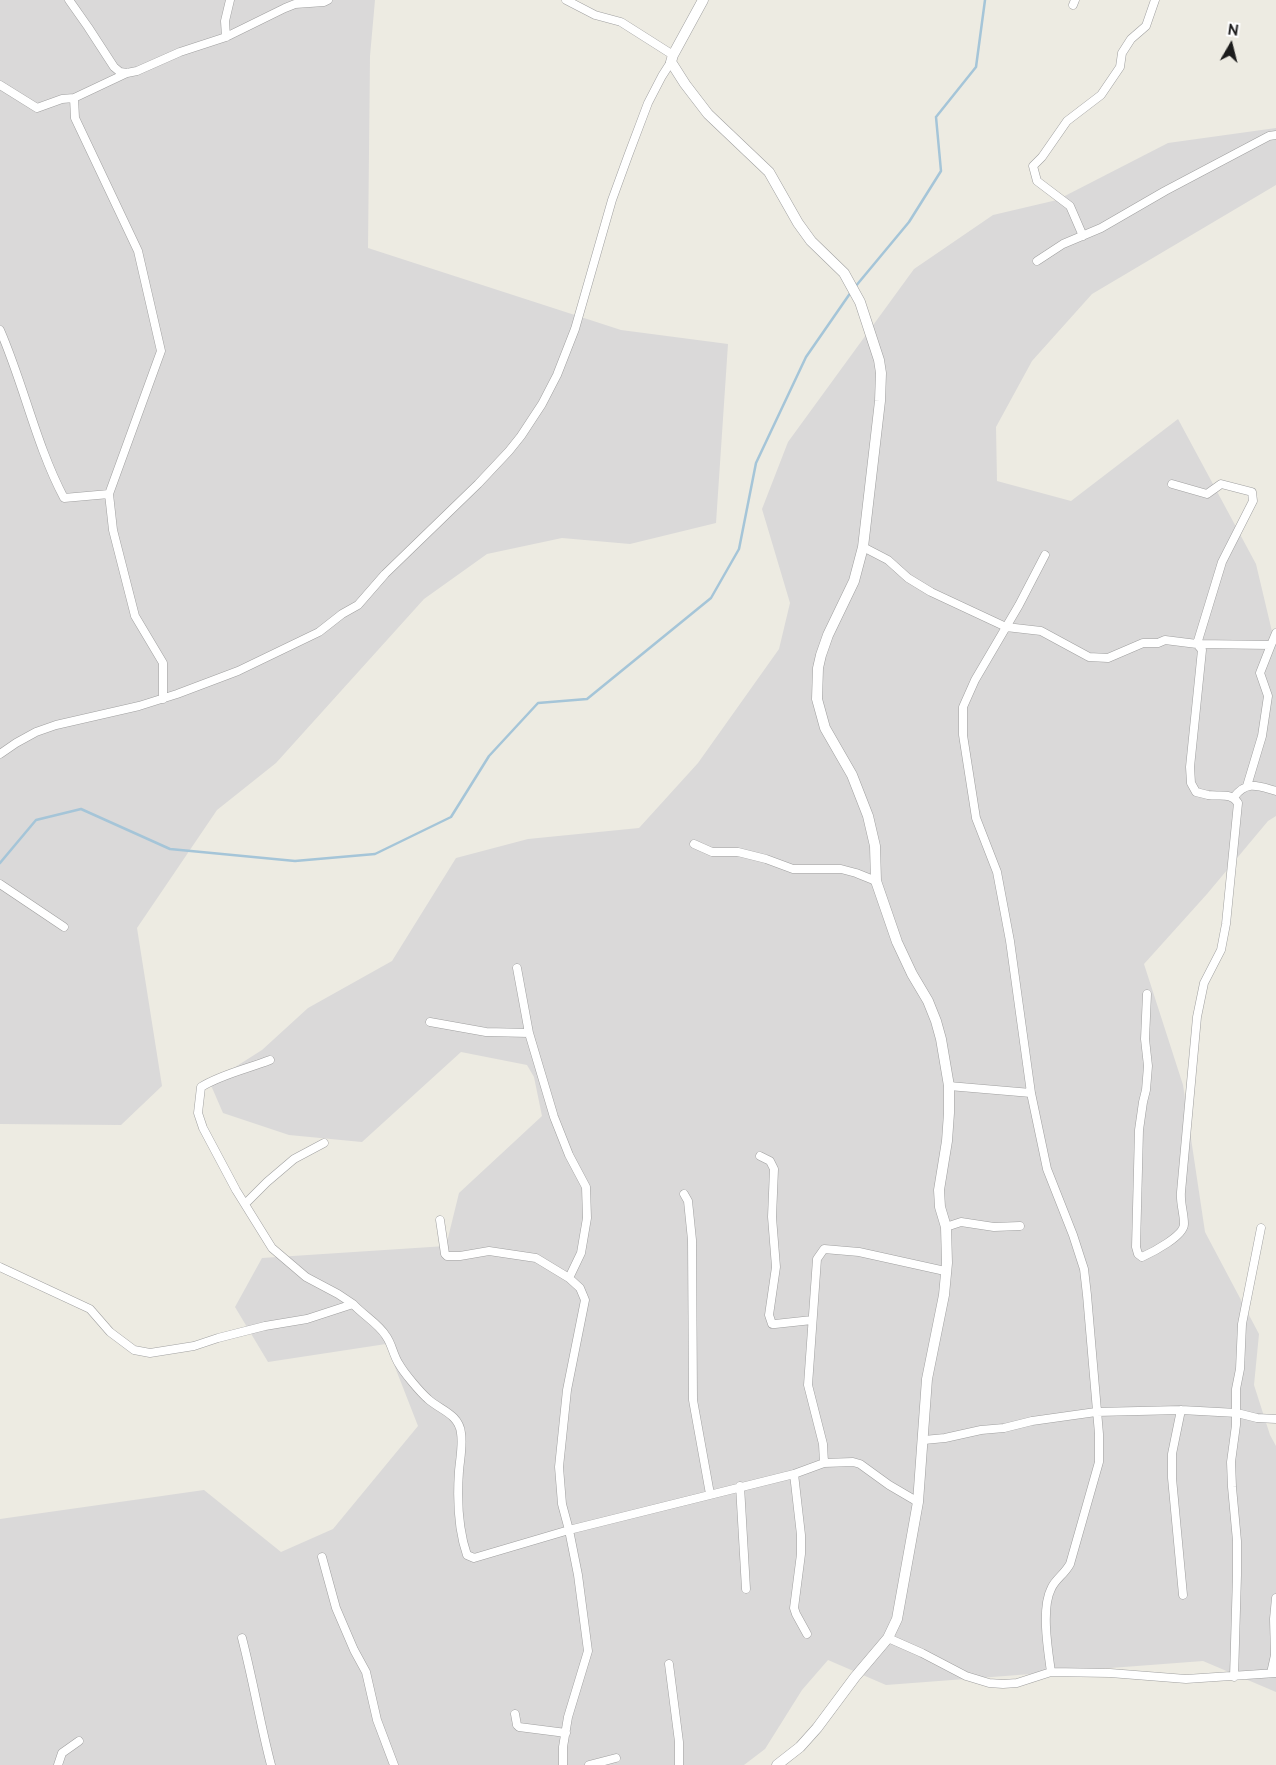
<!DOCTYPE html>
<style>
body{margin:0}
#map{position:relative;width:1276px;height:1765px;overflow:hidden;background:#edebe2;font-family:Raleway,sans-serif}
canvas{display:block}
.north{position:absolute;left:1206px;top:20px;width:50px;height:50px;-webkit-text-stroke:4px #fff;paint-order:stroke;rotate:8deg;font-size:14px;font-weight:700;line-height:20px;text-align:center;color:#1c1c1c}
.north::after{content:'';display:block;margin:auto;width:18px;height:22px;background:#1c1c1c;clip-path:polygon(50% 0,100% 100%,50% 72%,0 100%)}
</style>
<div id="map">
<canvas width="1276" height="1765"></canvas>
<div class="north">N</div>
</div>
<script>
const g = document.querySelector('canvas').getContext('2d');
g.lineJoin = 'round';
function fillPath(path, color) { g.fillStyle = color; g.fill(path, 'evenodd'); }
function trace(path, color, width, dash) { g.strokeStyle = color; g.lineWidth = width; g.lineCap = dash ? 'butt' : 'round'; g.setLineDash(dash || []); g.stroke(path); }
fillPath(new Path2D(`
 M0,0H375L370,56L368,248L621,330L728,344L716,523L630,544L562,538L487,554L424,599L276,763L217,810L137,928L162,1086L121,1125L0,1124Z
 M1276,128V185L1092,294L1032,361L996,427L997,481L1071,501L1178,419L1256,564L1274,640L1276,643V816L1268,821L1207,894L1144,964L1183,1085L1205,1232L1259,1334L1254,1385L1270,1435L1276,1446V1692L1203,1661L886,1685L828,1660L802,1690L765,1749L744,1765H0V1519L204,1490L281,1552L333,1529L418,1426L386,1344L268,1362L235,1307L262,1258L446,1246L459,1193L542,1116L534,1077L527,1065L461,1052L362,1142L289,1135L223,1113L210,1083L262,1050L308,1008L392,961L456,858L528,839L639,828L698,763L779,649L790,603L762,509L788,442L914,269L993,215L1057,200L1168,143Z`), '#dad9d9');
trace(new Path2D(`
 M855,287L909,222L941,171L936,117L976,67L985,0
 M0,863L36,820L81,809L170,849L295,861L375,854L451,817L489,756L538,703L587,699L711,598L739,549L756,463L806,357L851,292`), '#a5c5d8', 2.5);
const minor = new Path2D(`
 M69,0L88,27L114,67L120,72L127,73L137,71L180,52L226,37L285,8L295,4L324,2L328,0
 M566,0L595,15L621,22L673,55
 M1073,5L1075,0
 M226,37L225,21L230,0
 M127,73L74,98L75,118L138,251L161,351L109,494L113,530L135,616L163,663V699
 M0,85L37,108L62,99L74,98
 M1083,236L1070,206L1037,181L1033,166L1042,157L1067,121L1101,95L1120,67L1122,53L1131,39L1146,26L1155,0
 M1037,261L1063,244L1101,228L1165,191L1269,136L1276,135
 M0,330C24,385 36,445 64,498L109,494
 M1172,484L1207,494L1221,484L1252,492L1253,501L1222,562L1197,644L1271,645L1276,633
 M863,547L888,560L908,578L931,592L1006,627L1041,631L1089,657L1108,658L1143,643H1158L1165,640L1197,644L1202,650L1190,767L1191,783L1196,792C1200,793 1204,794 1208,795C1220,797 1231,792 1238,803L1226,924L1221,950L1204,983L1197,1017L1181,1192C1180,1203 1184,1213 1184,1224C1184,1236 1153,1252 1142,1257L1138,1254L1136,1247L1139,1130L1143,1102L1146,1090L1148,1066L1145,1039L1147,994
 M1045,555L1019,605L975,680L963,707V735L976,818L997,872L1010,941L1031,1093L1047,1169L1073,1235L1084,1269L1087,1295L1099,1434V1462L1070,1564C1064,1575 1055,1579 1051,1589C1041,1609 1048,1650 1051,1672
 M0,754L16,743L36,732L56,725L139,706L177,694L238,671L319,632L342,614L358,605L385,574L478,484L509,451L521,436L542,404L557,375L575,329L612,200L628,156L648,103L662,76L671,62
 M1247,786L1262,736L1268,696L1260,673L1271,645
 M1234,797C1247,780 1258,786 1276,791
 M694,844L712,852H738L766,859L793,869H841L856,873L876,881
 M0,884L64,927
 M517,968L529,1033L554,1117L569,1155L586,1187L587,1218L581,1253L569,1278
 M430,1022L486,1032L529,1033
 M949,1086L1031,1093
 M760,1156L770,1161L774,1169L772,1217L776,1267L769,1315L772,1324H775L812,1320
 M684,1194L688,1201L692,1240L693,1400L710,1494
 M245,1204L267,1182L294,1159L324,1143
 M440,1220L445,1254L447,1256H460L489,1251L536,1258L569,1278L580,1288L585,1300L567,1390L559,1467L562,1504L569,1530L578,1575L588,1651L568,1717L563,1747V1765
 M946,1227L961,1222L994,1227L1020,1226
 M0,1267L90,1309L110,1332L134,1350L150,1353L194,1346L218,1338L265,1326L307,1319L353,1304L338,1294L306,1277L272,1248L236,1190L203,1128L198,1113L201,1087C222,1074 247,1069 270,1060
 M353,1304C363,1315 379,1324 386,1336C392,1344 393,1355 399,1364C404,1373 420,1392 428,1399C440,1410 459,1414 461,1433C463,1445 460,1459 459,1471C457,1499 458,1529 467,1555L474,1558L569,1530L794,1474L824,1463L853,1462L860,1464L889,1485L918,1502
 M1181,1410L1172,1454V1478L1183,1595
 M924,1440L945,1438L981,1430L1004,1428L1032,1421L1096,1412L1181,1410L1237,1413L1257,1418L1276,1419
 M824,1463L823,1444L808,1385L817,1259L824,1249L859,1252L945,1271
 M794,1474L801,1535V1554L794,1608L796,1614L807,1634
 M740,1486L746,1589
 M322,1557L336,1608L354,1650L366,1672L377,1720L394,1765
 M242,1638C253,1680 260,1723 271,1765
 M888,1638L922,1653L966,1676L989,1683L1003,1684L1017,1683L1051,1672L1110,1673L1186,1679L1276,1673
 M669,1664L679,1742V1765
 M1271,1673L1275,1655L1274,1619L1276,1598
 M1234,1677L1237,1575V1541L1232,1487L1231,1462L1236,1425V1389L1240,1369L1242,1324L1261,1228
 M515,1714L517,1725L519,1727L566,1733
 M58,1765L62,1753L79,1741
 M589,1765L616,1758`);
const tertiary = new Path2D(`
 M703,0L673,55L671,62L685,84L708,114L769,172L798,223L811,241L844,273L860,302L879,360L881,373L880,401L863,547L854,581L828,635L821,655L818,668L817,699L825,728L852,775L868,816L875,846L876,881L897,942L912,974L928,1001L936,1021L941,1039L949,1086V1113L947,1141L939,1190L940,1207L946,1227L947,1263L944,1295L927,1379L918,1502L897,1619L888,1638L855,1677L817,1728L800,1747L777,1765`);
trace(minor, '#a0a0a0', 9);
trace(tertiary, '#a0a0a0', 11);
trace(minor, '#fff', 8);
trace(tertiary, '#fff', 10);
</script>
